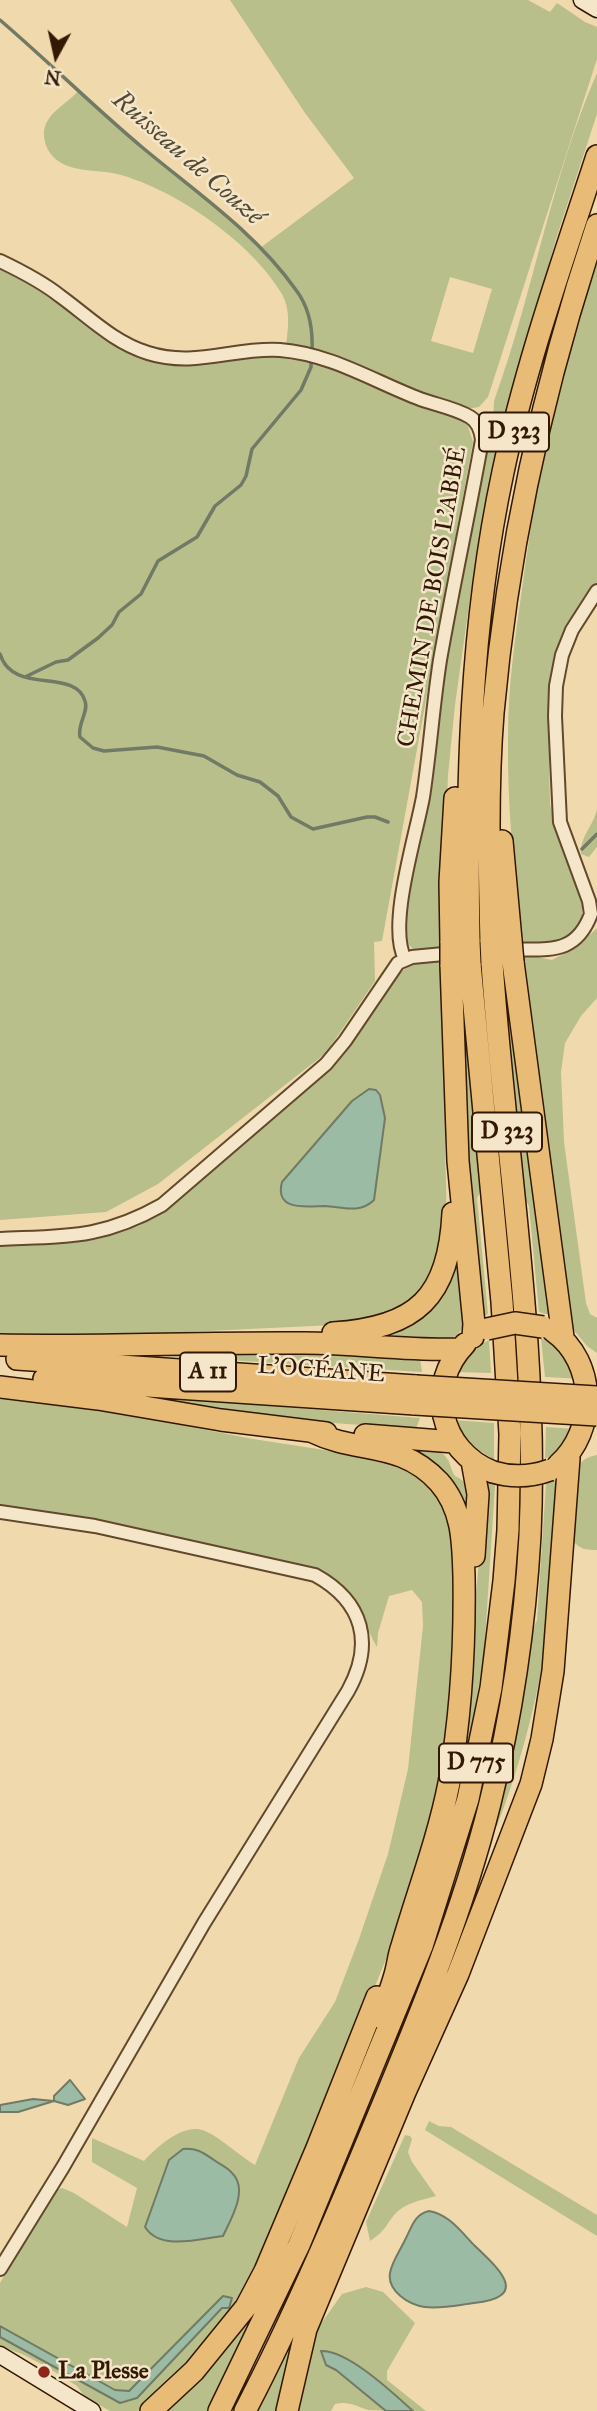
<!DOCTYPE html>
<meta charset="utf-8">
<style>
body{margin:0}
#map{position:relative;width:597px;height:2411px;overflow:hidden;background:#f0d9ad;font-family:"IM FELL Great Primer",serif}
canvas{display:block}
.north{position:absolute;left:21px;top:21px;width:70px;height:70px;-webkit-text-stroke:5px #f5e6ca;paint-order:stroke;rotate:188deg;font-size:19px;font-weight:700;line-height:28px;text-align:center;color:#331904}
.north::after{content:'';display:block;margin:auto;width:24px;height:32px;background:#331904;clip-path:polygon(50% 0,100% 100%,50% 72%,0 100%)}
</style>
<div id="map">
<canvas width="597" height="2411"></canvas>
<div class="north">N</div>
</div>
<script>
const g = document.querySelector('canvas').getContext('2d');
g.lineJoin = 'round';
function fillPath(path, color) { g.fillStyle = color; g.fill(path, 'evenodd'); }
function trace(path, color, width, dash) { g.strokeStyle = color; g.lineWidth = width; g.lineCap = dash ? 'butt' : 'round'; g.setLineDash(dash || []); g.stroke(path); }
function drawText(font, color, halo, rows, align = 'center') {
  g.font = font + ' "IM FELL Great Primer",serif'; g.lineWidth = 5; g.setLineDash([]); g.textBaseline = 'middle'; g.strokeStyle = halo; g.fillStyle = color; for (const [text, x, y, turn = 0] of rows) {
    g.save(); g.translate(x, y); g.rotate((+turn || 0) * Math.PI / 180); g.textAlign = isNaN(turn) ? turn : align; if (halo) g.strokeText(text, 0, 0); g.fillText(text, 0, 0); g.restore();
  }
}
fillPath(new Path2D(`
 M230,0H528L550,12L557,3L585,22L597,27V59L488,397L479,407L466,409L330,356L286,346C288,329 291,310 282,294C251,242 177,191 121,175C104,170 84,172 68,166C54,161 44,149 44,134C44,113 67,105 79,90L141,147L235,222L260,248L354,178L305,113ZM450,277L492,289L473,353L431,341Z
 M597,73V114L556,239L513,393L471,591L455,705L448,775L441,949L414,950L406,942L404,919L441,683L484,452L493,423L494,401C533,294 551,178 597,73Z
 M597,259V583L555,654L551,688L549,766L550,804L558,837L582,901V916L579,927L573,934L558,942L522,943C514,874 507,806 508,737C508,687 515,638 522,589C533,507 547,425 570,345C578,316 588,288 597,259Z
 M0,265L41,288L131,352L286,355L316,362L466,420L473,442L382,941L374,942L375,981L326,1053L158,1184L106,1212L0,1220Z
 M597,809V847L589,857L581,854C580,836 594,825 597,809Z
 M597,928V998L581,1016L565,1043L561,1072L564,1142L586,1303L590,1314L597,1318V1353L587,1346L567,1322L522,954L552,960L577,947Z
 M442,959L444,965C444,1024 445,1084 445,1143C445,1182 452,1241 434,1276C417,1309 388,1316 355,1324L59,1338L0,1337V1246L95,1240L139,1226L170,1207L325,1073L344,1052L397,975C411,963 423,960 442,959Z
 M502,962H508L549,1315L539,1312L529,1206L525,1199Z
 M461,965L480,1192L477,1198L488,1314L482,1317L467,1206Z
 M460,1255L465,1324C450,1353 421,1340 398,1336C388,1334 378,1337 369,1339L382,1333L451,1266Z
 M541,1338L561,1348L582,1379L545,1377Z
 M489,1340L491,1373L456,1372L470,1350Z
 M218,1349L420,1358L422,1372L114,1353Z
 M110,1393L420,1418L416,1429L251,1417Z
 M0,1397L141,1417L253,1439L383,1459L422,1478L439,1495L452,1534L454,1582L448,1722L439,1783L426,1842L400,1925L283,2211L231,2317L149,2404L137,2411H110L85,2397L77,2386L47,2367L22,2354L0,2346V2283L48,2200L57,2190L62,2188L74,2193L127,2227L137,2188L92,2162V2138L144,2161C157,2147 184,2122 205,2131C223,2139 238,2155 255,2165L299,2058L335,2002L359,1939L388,1854L408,1769L423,1626L422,1602L412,1590L389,1596L378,1633L377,1647C355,1605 354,1587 308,1567C205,1545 104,1520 0,1505Z
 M454,1420L494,1423V1460L468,1443Z
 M546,1427L577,1429L558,1451L545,1459Z
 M399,1446C415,1447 439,1444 448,1460C451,1465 451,1470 455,1476C476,1485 469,1503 469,1523Z
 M597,1455V1550C586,1550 579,1549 572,1540L577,1469C581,1460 587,1457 597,1455Z
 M554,1479L556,1482C555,1537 553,1601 544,1655C534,1713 518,1771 497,1826L494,1827L524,1692L531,1634L537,1620L546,1484Z
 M486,1481L493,1482L495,1486L484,1655L463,1777L453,1809L467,1695Z
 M429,2121L439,2126L451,2127L597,2215V2236L425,2130Z
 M405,2135L410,2136L412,2139L408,2152L412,2162L436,2196C422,2200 404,2203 394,2215C385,2227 384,2232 370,2241L366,2222Z
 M271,2278L210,2411H162Z
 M366,2287L383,2292L415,2323L387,2371V2380L426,2411C412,2411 379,2411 368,2410C355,2406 349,2401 335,2404L331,2411H295L313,2335L342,2294Z
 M299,2325L282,2411H256Z`), '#b9bf8a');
const water = new Path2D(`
 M369,1089L376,1090L380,1095L385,1118L374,1200C360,1214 342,1207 325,1206C307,1206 274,1212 282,1182L352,1101Z
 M70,2080L85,2099L68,2105L54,2101L18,2112H0V2105L33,2099L54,2101V2096Z
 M183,2149C197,2148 202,2152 214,2160C219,2164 227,2167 232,2173C249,2189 231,2219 223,2236C199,2239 160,2251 145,2227L169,2160Z
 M429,2211C449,2214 462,2233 475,2246C499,2269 531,2297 474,2303C458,2305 441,2309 425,2307C409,2305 387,2291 390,2273C392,2261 401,2249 406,2238C412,2226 415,2214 429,2211Z
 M223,2296L232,2298L229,2308H222L137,2398L120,2403L0,2337V2326L115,2390L129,2391Z
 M321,2351C348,2350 393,2393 413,2411H386L336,2370L326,2365Z`);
fillPath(water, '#9bbba5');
trace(water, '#717a65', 2);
trace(new Path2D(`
 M0,20C49,62 94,107 143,148C197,193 255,232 296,290C309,307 313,330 312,351
 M0,654C13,696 75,667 85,701C89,712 77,724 80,737L93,748L104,751L157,747L204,756L237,775L260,782L278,796L291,817L313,829L367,817H375L388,822
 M25,677L56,662L68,660L98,638L112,625L119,612L141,594L158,561L197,537L215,506L241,485L246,476L252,449L301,390L311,367V360
 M582,849L597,834`), '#717a65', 3.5);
const street = new Path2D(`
 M0,261C21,271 41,281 60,296C89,317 113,342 148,353C195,368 234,347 280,350C331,354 373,381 420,399C436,405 455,408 470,417C478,422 481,430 482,440C469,513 453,586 440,660C433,705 430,751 423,797C416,836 387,926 405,959
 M591,914L589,901L560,822L555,716L556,686L562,655L572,630L597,591
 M508,950C546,948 575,957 591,914
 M0,1239C66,1236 102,1239 162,1205L326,1064L345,1041L398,963L412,957L454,953
 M0,1512L95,1526L315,1575C364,1602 374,1644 348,1691L204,1923L63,2167L0,2269`);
const secondary = new Path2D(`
 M582,0L597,9
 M0,2355L92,2411`);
const highway = new Path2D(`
 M502,841L511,940
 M491,941C489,865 487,788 493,713C508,546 544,383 597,225
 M469,942C466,785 470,626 503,472C526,364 563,260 597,156
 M451,943L450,882L455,798
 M513,962L563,1337
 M451,965L458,1161L474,1324L473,1337
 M553,1331C597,1362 597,1431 558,1465
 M333,1333C417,1328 449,1297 453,1213
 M465,1344C425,1385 439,1451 493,1472
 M0,1345C102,1347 203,1342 305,1343C357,1343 408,1351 460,1349
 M17,1359L416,1386
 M44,1379L415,1404
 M0,1387L98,1399L221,1420L326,1433
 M313,1432C358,1454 400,1440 439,1482C463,1509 463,1543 464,1577C465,1645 461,1716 449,1783C438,1839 418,1891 402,1946C399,1954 398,1963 396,1971C392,1987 386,2002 380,2017
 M365,1435L454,1442
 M472,1461L478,1494L474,1556
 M151,2411L194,2371L246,2307L265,2271L317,2148L377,1997
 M219,2411L299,2245L422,1946L468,1799L491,1688L504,1581L508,1530L510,1434L502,1302L470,964
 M245,2411C295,2315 337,2215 378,2116C421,2013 463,1911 490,1803C512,1715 525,1625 530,1535C539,1343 505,1153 492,963
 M287,2411L306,2329L405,2092L458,1974L531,1784L542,1739L553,1671L569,1458`);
trace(street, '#62492e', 16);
trace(secondary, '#331904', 19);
trace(highway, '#331904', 24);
trace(street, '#f5e6ca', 12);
trace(secondary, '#f5e6ca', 16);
trace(highway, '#e8bc76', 21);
const highwayBridge = new Path2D(`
 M511,940L513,962
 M491,941L492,963
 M469,942L470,964
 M451,943V965
 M487,1329L515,1323L543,1327
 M416,1386L597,1397
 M415,1404L597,1415
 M493,1472C513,1478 531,1477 550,1470`);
trace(highwayBridge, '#331904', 24, []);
trace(highwayBridge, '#e8bc76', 21);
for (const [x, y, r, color] of [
 [44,2372,7,"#8f2418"]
]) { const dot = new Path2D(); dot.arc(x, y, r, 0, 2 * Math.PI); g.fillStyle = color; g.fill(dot); trace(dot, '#f5e6ca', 2.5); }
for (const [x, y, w] of [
 [514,432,70],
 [507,1132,70],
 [208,1372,56],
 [476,1763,74]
]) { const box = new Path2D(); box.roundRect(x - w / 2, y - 19.5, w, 39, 5); g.fillStyle = '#f5e6ca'; g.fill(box); trace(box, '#331904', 2); }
drawText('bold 23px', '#331904', null, [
 ["D 323",514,432],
 ["D 323",507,1132],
 ["A 11",208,1372],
 ["D 775",476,1763]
]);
drawText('24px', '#331904', '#f5e6ca', [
 ["CHEMIN DE BOIS L'ABBÉ",433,597,-80],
 ["L’OCÉANE",321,1371,4]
]);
drawText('bold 24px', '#331904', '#f5e6ca', [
 ["La Plesse",58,2372]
], 'left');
drawText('italic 26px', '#524a34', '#f5e6ca', [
 ["Ruisseau de Couzé",187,159,41]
]);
</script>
